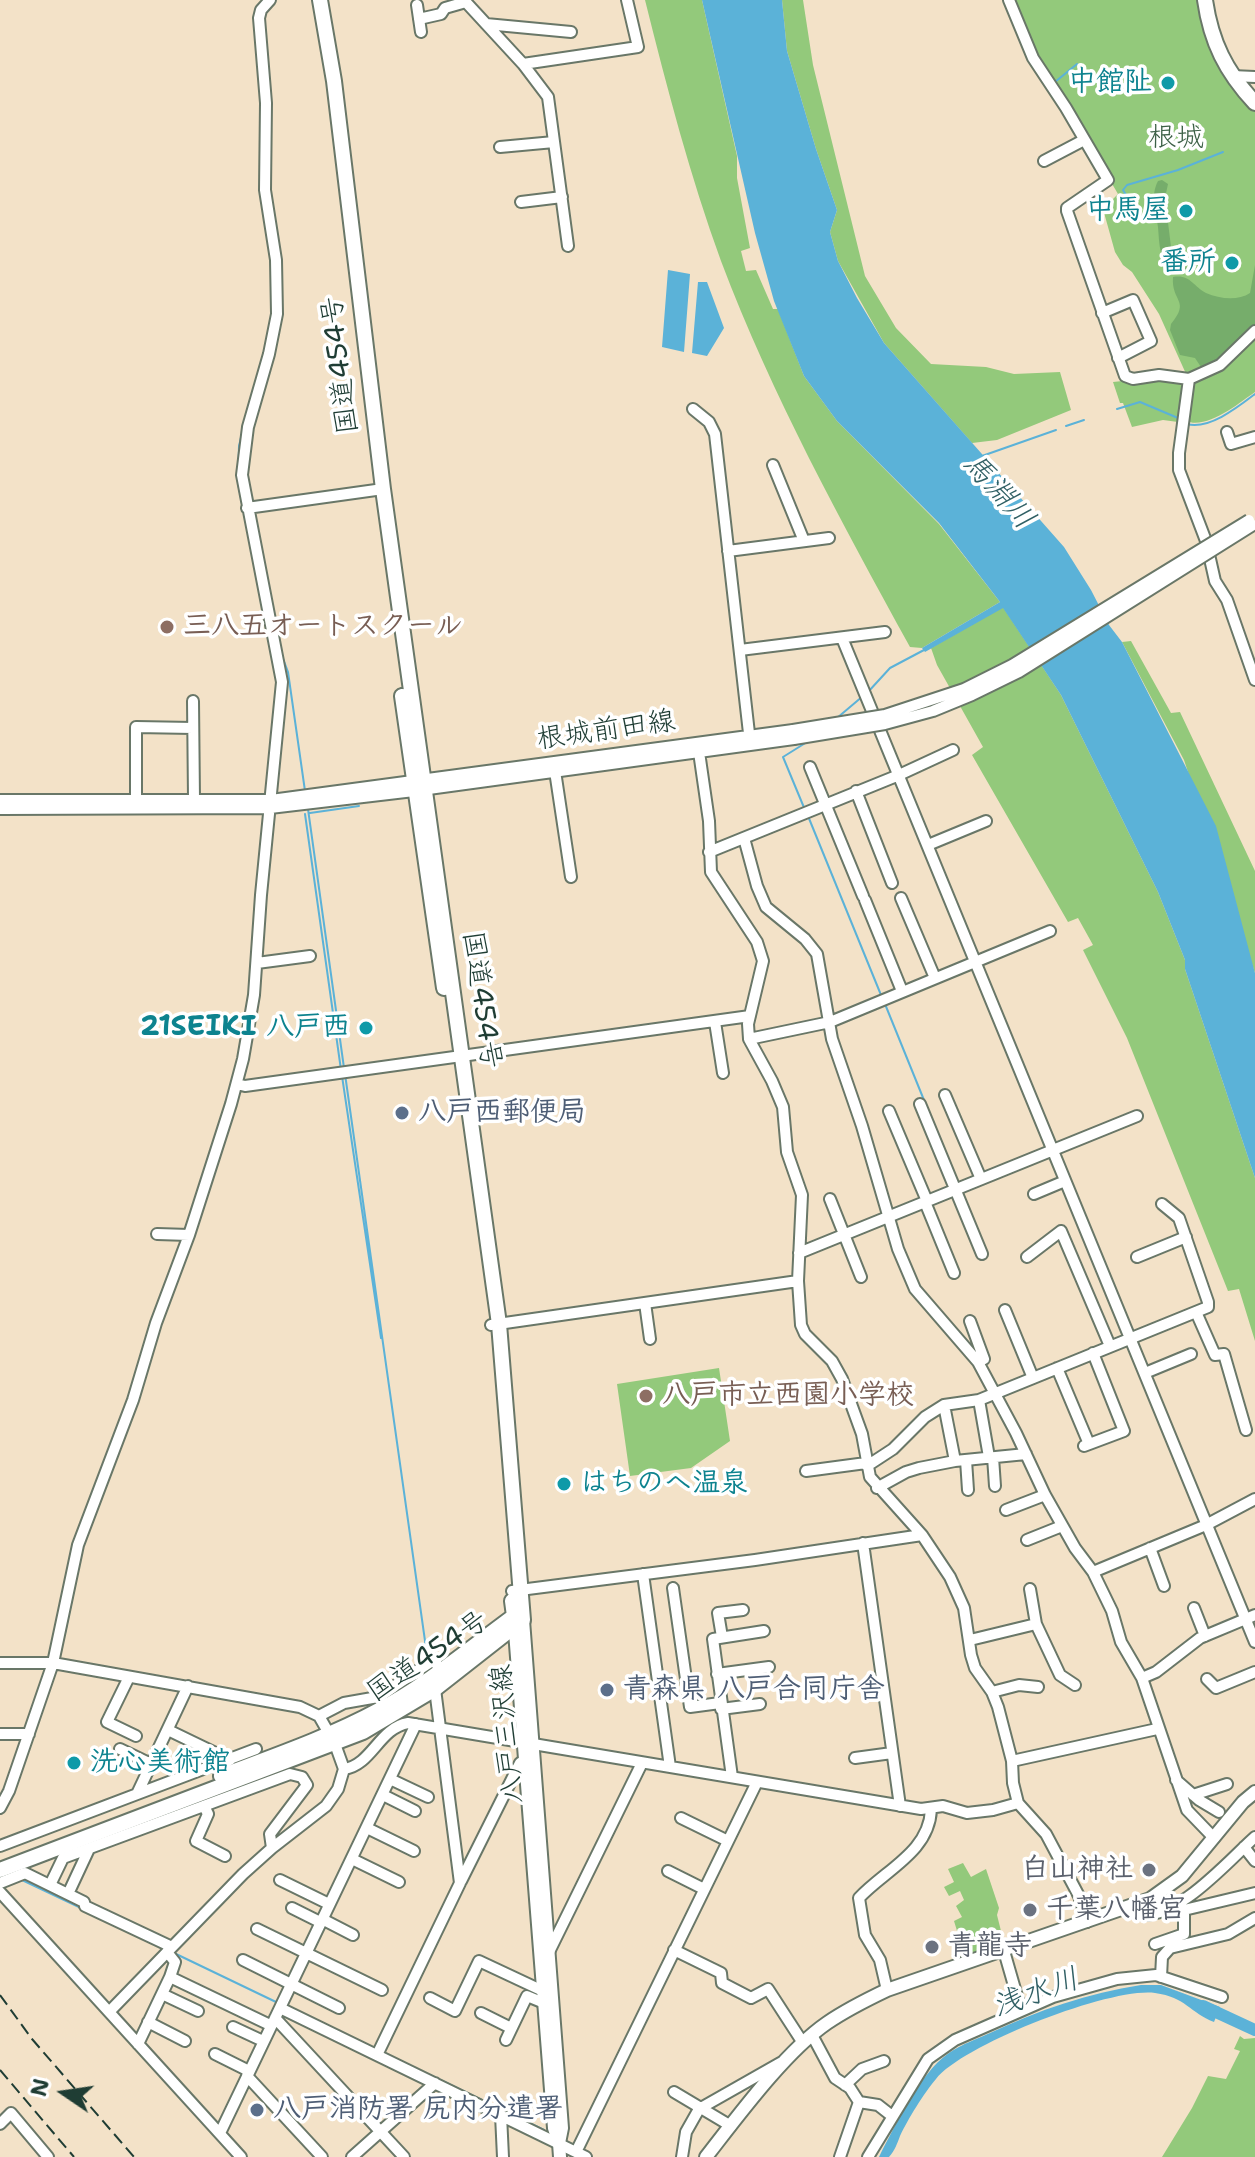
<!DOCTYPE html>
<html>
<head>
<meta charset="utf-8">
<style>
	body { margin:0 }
	#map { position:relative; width:1255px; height:2157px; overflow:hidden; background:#f3e2c8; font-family:"Shantell Sans",sans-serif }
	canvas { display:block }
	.north { position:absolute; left:24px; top:2053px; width:80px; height:80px; -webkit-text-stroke:6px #fff; paint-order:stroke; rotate:283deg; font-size:22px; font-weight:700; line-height:32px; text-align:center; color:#1f3d34 }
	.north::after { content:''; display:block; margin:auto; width:28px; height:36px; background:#1f3d34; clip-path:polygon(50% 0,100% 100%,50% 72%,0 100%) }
</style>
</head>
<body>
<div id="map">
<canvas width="1255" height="2157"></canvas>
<div class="north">N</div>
</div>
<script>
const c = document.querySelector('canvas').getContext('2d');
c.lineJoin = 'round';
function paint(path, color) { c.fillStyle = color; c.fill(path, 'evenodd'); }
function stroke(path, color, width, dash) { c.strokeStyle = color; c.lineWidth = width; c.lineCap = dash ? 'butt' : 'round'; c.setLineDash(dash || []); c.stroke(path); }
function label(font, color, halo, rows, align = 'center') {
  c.font = font + ' "Shantell Sans","Klee One",sans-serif'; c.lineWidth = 7; c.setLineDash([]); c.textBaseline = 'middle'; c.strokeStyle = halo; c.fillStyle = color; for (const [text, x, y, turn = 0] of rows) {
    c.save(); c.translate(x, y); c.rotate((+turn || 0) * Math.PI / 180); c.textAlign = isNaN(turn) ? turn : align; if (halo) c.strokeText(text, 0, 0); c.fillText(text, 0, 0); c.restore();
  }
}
paint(new Path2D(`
	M645,0H702L737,156V178L750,248L741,251L746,271L756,270L773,309H778L804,376L837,421L939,524L1000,602L922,648L910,647C841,521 772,396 721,261C690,176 667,88 645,0Z
	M782,0H803L813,65L865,276L896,328L931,364L986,367L1014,374L1060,372L1071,410L997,440L972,443L884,343L838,261L830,232L837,210L816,149L787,51Z
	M1014,0H1200L1255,107V329L1219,364L1187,376L1159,314L1132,272L1123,265L1115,252L1103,209L1118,194L1055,86L1037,61Z
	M1255,335V392C1239,403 1207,430 1186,421L1191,384Z
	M1160,377L1184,382L1178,422L1163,420L1132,427L1123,403H1120L1113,382Z
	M1003,607L1061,695L1158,892L1185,960V969L1255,1178V1341L1239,1289L1228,1291L1127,1038L1083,950L1093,945L1078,918L1068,922L972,755L983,747L937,665L931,648Z
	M1131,641L1171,713L1180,712L1255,871V973L1184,760L1122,642Z
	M719,1368L730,1441L691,1468L630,1476L617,1384Z
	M963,1863L971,1877L986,1869L999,1908L997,1915L1004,1943L965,1957L954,1921L962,1917L956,1906L964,1900L960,1891L949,1896L944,1887L954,1882L948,1869Z
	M1240,2036L1244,2039L1255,2038V2157H1162L1192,2108L1208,2076L1226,2079L1240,2051L1234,2049Z`), '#93c97b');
paint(new Path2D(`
	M1162,180L1168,184L1165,198L1172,255L1187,268L1185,272C1158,264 1160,250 1158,227C1156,211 1150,196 1158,181Z
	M1255,265V326C1240,341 1223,365 1201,367L1195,358L1180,355L1170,330L1171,324C1191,300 1171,302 1173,277C1190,274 1193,286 1206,293C1220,299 1238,301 1250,293Z`), '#76ad6b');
paint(new Path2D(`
	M702,0H782L787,51L816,149L837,210L830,232L838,261L857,298L884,343L1064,547L1091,590L1109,625L1122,642L1216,826L1255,973V1178L1185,969V960L1158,892L1061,695L1003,608L925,652L922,648L1000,602L939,523L837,421L804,376L774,301L755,233Z
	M668,270L690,274L684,352L662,347Z
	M698,282H707L724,328L707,356L692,353Z
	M1141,1985H1161L1220,2007L1214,2022C1190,2013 1186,1997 1155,1993C1111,1987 964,2044 936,2079C924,2093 908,2119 900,2136C897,2144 895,2150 889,2157H879C893,2129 916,2084 937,2063C955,2046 968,2043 990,2033C1039,2010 1088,1993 1141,1985Z`), '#5bb2d8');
stroke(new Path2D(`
	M1055,82L1077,64
	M260,162L261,121
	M1129,200L1123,190L1127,185L1178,170L1223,152
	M275,224L279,245
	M281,279L282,305
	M249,404L239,446L238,483L265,618
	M1117,409L1140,402L1178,418
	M1187,424C1209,430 1238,407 1255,394
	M1066,426L1084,420
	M982,456L1056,430
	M282,656L288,672L305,791
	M868,692L890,668L924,650
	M837,718L863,696
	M308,809L344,1068
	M805,810L783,757L807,742
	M310,813L359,806
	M305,814L341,1070
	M808,816L881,995
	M269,867L274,816
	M885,1004L928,1110
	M250,1046L257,1009
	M345,1074L427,1655
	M342,1076L381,1338
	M110,1476L120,1448
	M65,1633L76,1580
	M33,1736L52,1682
	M22,1880L81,1908
	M174,1953L276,2002
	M430,2075L544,2130`), '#5bb2d8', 2);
stroke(new Path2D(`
	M1203,2006L1255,2030`), '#5bb2d8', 12);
const minor = new Path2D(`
	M464,0L523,64L548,97L568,246
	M1009,0L1033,58L1066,108L1108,180L1067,208V211L1125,376L1133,379L1159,375L1189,379L1220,365L1255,331
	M417,5L421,32
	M419,19L441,14L445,8L466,2
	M486,24L571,32
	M523,64L638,47L627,0
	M1232,76L1255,77
	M500,147L554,142
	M1044,161L1084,140
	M521,202L562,197
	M1102,313L1133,300L1151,341L1118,358
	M1189,379L1179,453V470L1206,541L1215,581L1227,600L1255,680
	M693,409L709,422L715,434L750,742
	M1227,432L1231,444L1255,437
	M773,465L804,541
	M247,508L383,489
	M728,551L829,538
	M842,638L1255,1642
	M740,650L885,632
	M193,701L194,799
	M699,752L709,821L711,872L757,942L763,961L748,1024L749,1039L772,1081L783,1107L787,1152L802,1195L798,1281L801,1325L805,1334L832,1361L842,1379L862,1434L870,1477L922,1535L950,1577L964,1608L971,1655L975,1668L992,1692L998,1707L1012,1761L1013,1783L1018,1803L1046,1834L1079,1896L1087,1922
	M810,767L863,896
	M555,771L571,877
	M856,791L892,883
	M136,799V727L193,728
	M0,800H271L793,730
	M0,809L270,808L414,791L794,739
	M744,838L757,886L766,907L805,939L817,954L832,1039L862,1126L898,1249L915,1289L978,1362L1016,1433L1045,1495L1075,1548L1093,1572L1112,1611L1121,1642L1142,1678L1187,1810L1214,1838
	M928,845L986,821
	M709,852L899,775L953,750
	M901,898L935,978
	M865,900L902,991
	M257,963L310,956
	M715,1022L723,1073
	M749,1039L830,1022L1050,931
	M237,1084L245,1086L750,1016
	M945,1095L981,1179
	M920,1104L982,1254
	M889,1111L927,1201
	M1034,1194L1065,1181
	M830,1199L861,1277
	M925,1202L954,1273
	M157,1234L189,1235
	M799,1253L1137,1116
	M1027,1257L1061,1231L1110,1346
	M1137,1257L1186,1237
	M645,1303L650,1339
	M1005,1310L1033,1378
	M1196,1312L1215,1355L1224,1354L1246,1430
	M970,1321L984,1359L978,1362
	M491,1325L798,1281
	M1057,1368L1089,1444
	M1145,1373L1191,1354
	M979,1400L989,1457
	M944,1405L955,1461
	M1084,1446L1124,1431L1093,1353
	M993,1457L995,1486
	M966,1460L968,1490
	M867,1466L893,1449L925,1417L944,1405L979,1400L1208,1307V1302L1179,1218L1162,1204
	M806,1471L866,1463
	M877,1488L906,1472L919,1468L955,1461L1026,1454
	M1006,1510L1045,1495
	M1027,1540L1062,1526
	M863,1543L900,1806
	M1150,1548L1164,1586
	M1093,1572L1206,1525L1255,1499
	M643,1574L670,1767
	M673,1588L690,1707L720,1703
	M1030,1589L1036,1624L1060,1675L1075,1685
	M512,1591L755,1560L922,1535
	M1194,1608L1205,1636
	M722,1637L718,1613L743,1610
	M970,1640L1036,1624
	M0,1663H53L300,1707L319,1716L335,1744L344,1769L338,1789L326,1806L272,1848L243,1874L109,2012
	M717,1674L769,1667
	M129,1677L107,1722L136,1736
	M1142,1678L1156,1672L1200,1638L1255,1615
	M1207,1679L1216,1688L1255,1672
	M992,1692L1019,1685L1038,1687
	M721,1709L760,1704
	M319,1716L344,1703L378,1697L435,1659L439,1671
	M168,1730L230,1760
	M0,1734H29
	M120,1749L151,1764
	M855,1758L892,1753
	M1012,1761L1157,1729
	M344,1769C372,1765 379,1728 408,1723L921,1809L943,1806L967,1813L993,1810L1018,1803
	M732,1777L713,1639L764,1631
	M390,1779L428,1797
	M1176,1780L1199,1800L1219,1812
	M137,1794L188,1686
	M383,1795L415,1811
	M1193,1795L1227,1784
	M204,1806L208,1814L196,1841L225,1856
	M0,1808L9,1791L53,1663L78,1545L133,1400L156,1323L189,1235L231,1104L243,1059L254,995L261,895L282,682L242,475L248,427L269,354L277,314L276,260L265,190L266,103L259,18L261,10L270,0
	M681,1818L728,1841
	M367,1828L414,1851
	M0,1846L256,1749
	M1244,1847L1255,1861
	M352,1859L399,1882
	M668,1871L704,1889
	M280,1880L329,1904
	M461,1881L520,1763L525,1760
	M0,1883L25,1873L84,1902
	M50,1885L63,1858L290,1774L302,1777L307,1785L270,1834L272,1848
	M0,1892L241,2157
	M68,1894L89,1849
	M85,1906L172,1947
	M1132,1907L1137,1914C1175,1923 1229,1860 1255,1837
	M292,1908L320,1922
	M1170,1908L1184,1910L1255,1893
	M322,1919L353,1935
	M257,1929L382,1990
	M1155,1944L1184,1934V1910
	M674,1950L721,1973L722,1983L751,1998L768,1989L803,2043
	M1004,1951L1021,2010
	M167,1952L175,1962L170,1977
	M549,1952L642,1763
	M243,1960L339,2008
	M1161,1977L1162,1957L1170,1948L1228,1934L1255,1918
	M887,1990L880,1960L865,1935L859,1898C885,1870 929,1852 931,1810
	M162,1994L198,2011
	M430,1998L455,2011L479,1961L543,1991
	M280,2008L586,2157
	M481,2013L511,2028
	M275,2018L404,2157
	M148,2022L185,2041
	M233,2027L263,2041
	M812,2035L835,2078L850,2088L859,2102L878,2105L892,2116
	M506,2040L527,1996L544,2003
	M138,2044L170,1977L270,2025
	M215,2054L249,2071
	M377,2055L460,1883L435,1689
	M247,2076L322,2157
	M845,2085L862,2069L884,2061
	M674,2092L731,2126
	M501,2115L503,2157
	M0,2124L11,2113L48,2157
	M220,2133L416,1724
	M576,2152L757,1782
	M352,2157L435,2083
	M682,2157L686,2132L699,2109L780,2063
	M840,2157L859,2102
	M868,2157L928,2059L955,2040L1053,1997L1117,1979L1156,1975L1222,1997`);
const major = new Path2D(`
	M516,1617L523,1620L562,2128L559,2143
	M514,1619L554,2128L559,2143L560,2157
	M706,2157C738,2116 785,2052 827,2023C846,2010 866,2000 887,1990L1150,1899L1182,1876L1243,1802L1255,1792`);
const highway = new Path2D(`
	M1205,0C1211,42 1226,72 1255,103
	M402,696L444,988
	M221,1776C274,1756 329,1737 379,1710C427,1685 470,1648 514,1616L512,1601
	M0,1870L363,1732L435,1689L523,1620L499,1324L383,489L334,81L320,0`);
stroke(minor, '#697768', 14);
stroke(major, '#697768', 16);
stroke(highway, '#697768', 18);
stroke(minor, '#fff', 10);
stroke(major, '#fff', 12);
stroke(highway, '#fff', 14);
stroke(new Path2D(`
	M0,1995L32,2039L134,2157
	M0,2070L74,2157`), '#1f3d34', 2, [12, 6]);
const minorBridge = new Path2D(`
	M793,730L885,715L964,689L1012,665L1249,520
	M794,739L885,724L933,711L972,695L1019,672L1253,525`);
stroke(minorBridge, '#697768', 14, []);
stroke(minorBridge, '#fff', 10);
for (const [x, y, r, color] of [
	[1168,83,8,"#0f9aa8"],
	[1186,211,8,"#0f9aa8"],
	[1232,263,8,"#0f9aa8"],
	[167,627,8,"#8d6e63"],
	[366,1028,8,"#0f9aa8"],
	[402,1113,8,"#5c6f8a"],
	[646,1396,8,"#8d6e63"],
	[564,1484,8,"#0f9aa8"],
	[607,1690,8,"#5c6f8a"],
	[74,1763,8,"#0f9aa8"],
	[1149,1870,8,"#6b7280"],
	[1030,1910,8,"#6b7280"],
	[932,1947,8,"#6b7280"],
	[257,2110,8,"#5c6f8a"]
]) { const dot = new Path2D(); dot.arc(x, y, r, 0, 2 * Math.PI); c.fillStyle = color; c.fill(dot); stroke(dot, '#fff', 3); }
label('bold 28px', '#0d838f', '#fff', [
	["中館阯",1152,83],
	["中馬屋",1170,211],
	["番所",1216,263],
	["21SEIKI 八戸西",350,1028],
	["はちのへ温泉",580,1484,"left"],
	["洗心美術館",90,1763,"left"]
], 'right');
label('28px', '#3c6046', '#fff', [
	["根城",1176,139]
]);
label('28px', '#1f3d34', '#fff', [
	["国道454号",341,365,-97],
	["根城前田線",606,731,-8],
	["国道454号",481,1000,82],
	["国道454号",428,1657,-34],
	["八戸三沢線",508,1734,-95]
]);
label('bold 28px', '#785e54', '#fff', [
	["三八五オートスクール",183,627],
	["八戸市立西園小学校",662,1396]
], 'left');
label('bold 28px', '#4e5e75', '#fff', [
	["八戸西郵便局",418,1113],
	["青森県 八戸合同庁舎",623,1690],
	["八戸消防署 尻内分遣署",273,2110]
], 'left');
label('bold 28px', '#5b616d', '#fff', [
	["白山神社",1133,1870,"right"],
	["千葉八幡宮",1046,1910],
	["青龍寺",948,1947]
], 'left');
label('italic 30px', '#316065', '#fff', [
	["馬淵川",998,492,48],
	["浅水川",1036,1994,-20]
]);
</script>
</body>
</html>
